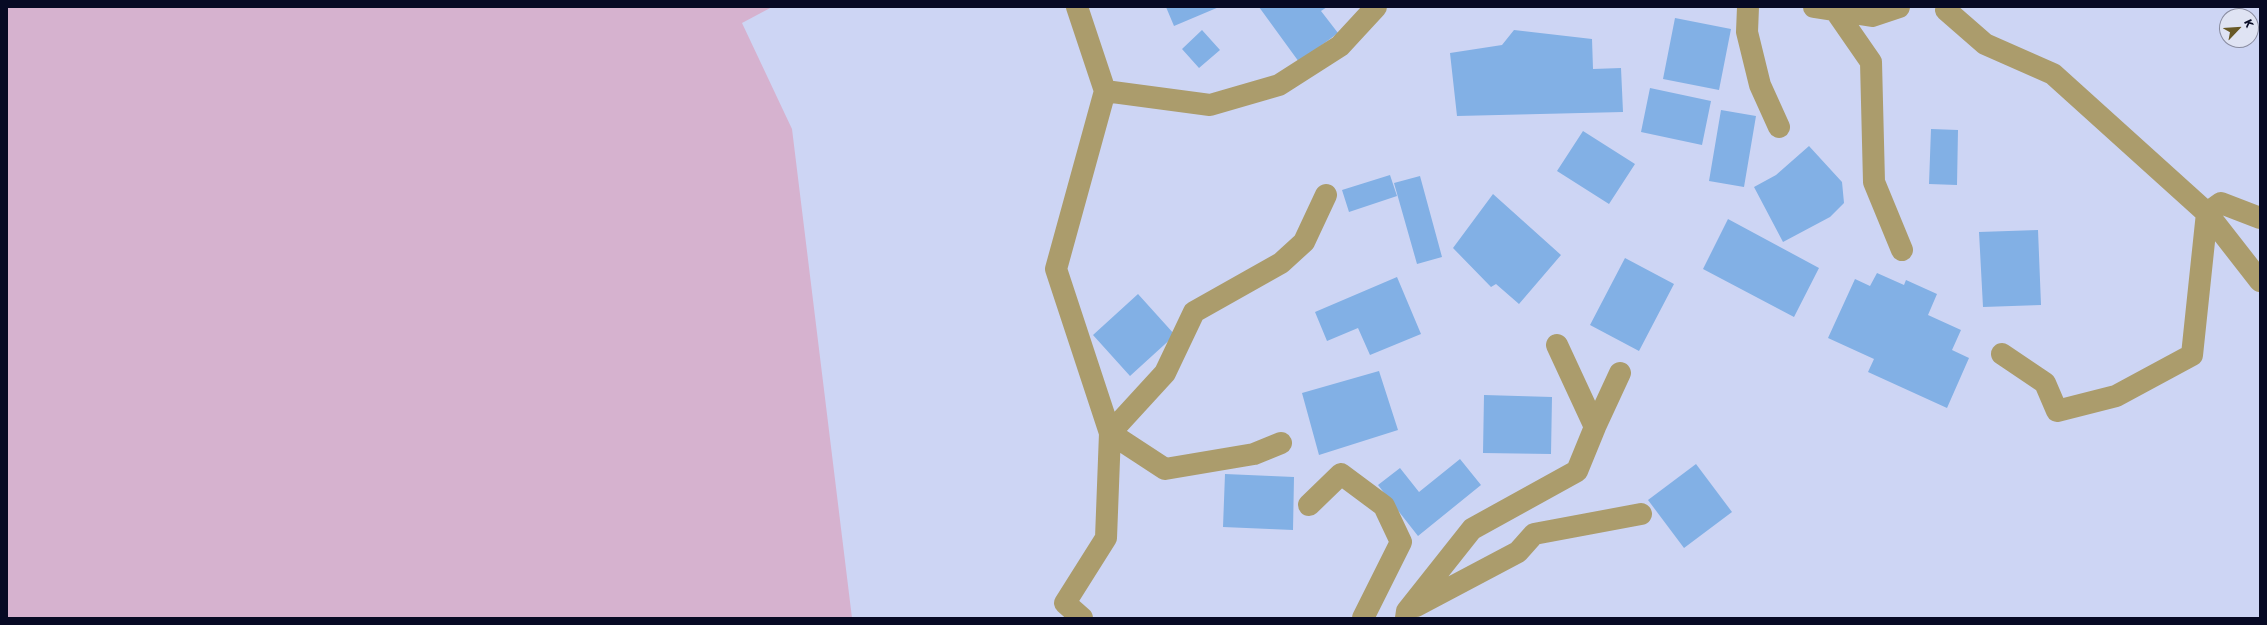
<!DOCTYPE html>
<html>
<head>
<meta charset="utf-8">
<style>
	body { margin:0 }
	#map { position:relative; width:2267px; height:625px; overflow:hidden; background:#cdd5f4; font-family:Jost,sans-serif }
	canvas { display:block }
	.frame { position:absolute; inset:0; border:8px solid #070a24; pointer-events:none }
	.north { position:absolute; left:2219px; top:8px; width:40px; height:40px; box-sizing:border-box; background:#dfe3f3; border:1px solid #898ca0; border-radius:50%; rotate:65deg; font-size:11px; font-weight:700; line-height:16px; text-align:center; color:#070a24 }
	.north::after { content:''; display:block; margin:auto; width:14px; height:18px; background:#685926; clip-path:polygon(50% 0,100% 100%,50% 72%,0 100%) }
</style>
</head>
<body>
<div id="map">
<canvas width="2267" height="625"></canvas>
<div class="frame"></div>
<div class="north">K</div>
</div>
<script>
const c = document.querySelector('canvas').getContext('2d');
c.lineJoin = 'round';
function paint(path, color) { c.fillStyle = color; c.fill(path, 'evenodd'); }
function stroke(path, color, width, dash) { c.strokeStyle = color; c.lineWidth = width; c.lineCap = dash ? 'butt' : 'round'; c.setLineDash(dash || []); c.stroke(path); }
paint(new Path2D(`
	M7,7H772L742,23L792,129L852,618H7Z`), '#d6b2cf');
paint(new Path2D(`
	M1166,7H1219L1174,26Z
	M1259,7H1327L1321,11L1338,33L1299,62Z
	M1675,18L1731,29L1719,90L1663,79Z
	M1202,30L1220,50L1199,68L1182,49Z
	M1514,30L1592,39L1593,69L1621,68L1623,112L1457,116L1450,53L1502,45Z
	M1650,88L1711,101L1702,145L1641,132Z
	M1721,110L1756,116L1744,187L1709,181Z
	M1931,129L1958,130L1957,185L1929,184Z
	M1583,131L1635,164L1609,204L1557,171Z
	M1809,146L1842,182L1844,203L1830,217L1783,242L1754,187L1776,175Z
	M1390,175L1397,196L1349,212L1342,190Z
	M1420,176L1442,257L1417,264L1394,183Z
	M1493,194L1561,255L1519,304L1496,284L1491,287L1453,248Z
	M1728,219L1819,268L1794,317L1703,269Z
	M2038,230L2041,305L1983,307L1979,232Z
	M1625,258L1674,284L1639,351L1590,325Z
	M1877,273L1904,285L1906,280L1937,294L1928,315L1961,330L1952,350L1969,358L1947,408L1868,372L1874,359L1828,338L1855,279L1870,286Z
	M1397,277L1421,334L1370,355L1358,328L1327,341L1315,312Z
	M1138,294L1175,335L1130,376L1093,335Z
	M1379,371L1398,430L1319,455L1302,393Z
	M1484,395L1552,397L1551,454L1483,453Z
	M1460,459L1481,485L1418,536L1378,485L1400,468L1419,492Z
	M1696,464L1732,512L1684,548L1648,500Z
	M1225,474L1294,477L1293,530L1223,527Z`), '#82b0e5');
stroke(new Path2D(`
	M1077,7L1105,91L1056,269L1110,433L1106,538L1065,603L1082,618
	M1748,7L1747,32L1760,85L1779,127
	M1814,7L1872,16L1899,7
	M1948,7L1946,10L1985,44L2053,74L2207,213L2260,281
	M1835,10L1871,62L1874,182L1902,250
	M1105,91L1210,105L1279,85L1340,46L1376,7
	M2002,354L2045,383L2057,411L2116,396L2192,355L2207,213L2221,203L2260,218
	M1595,427L1620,373
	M1281,443L1254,454L1165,469L1110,433L1165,373L1194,312L1281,263L1304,242L1326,195
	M1309,505L1341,474L1384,506L1401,542L1363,618
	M1416,606L1518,552L1534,534L1641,514
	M1406,618L1407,611L1472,529L1577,471L1595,427L1557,345`), '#ab9c6c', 22);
</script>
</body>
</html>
